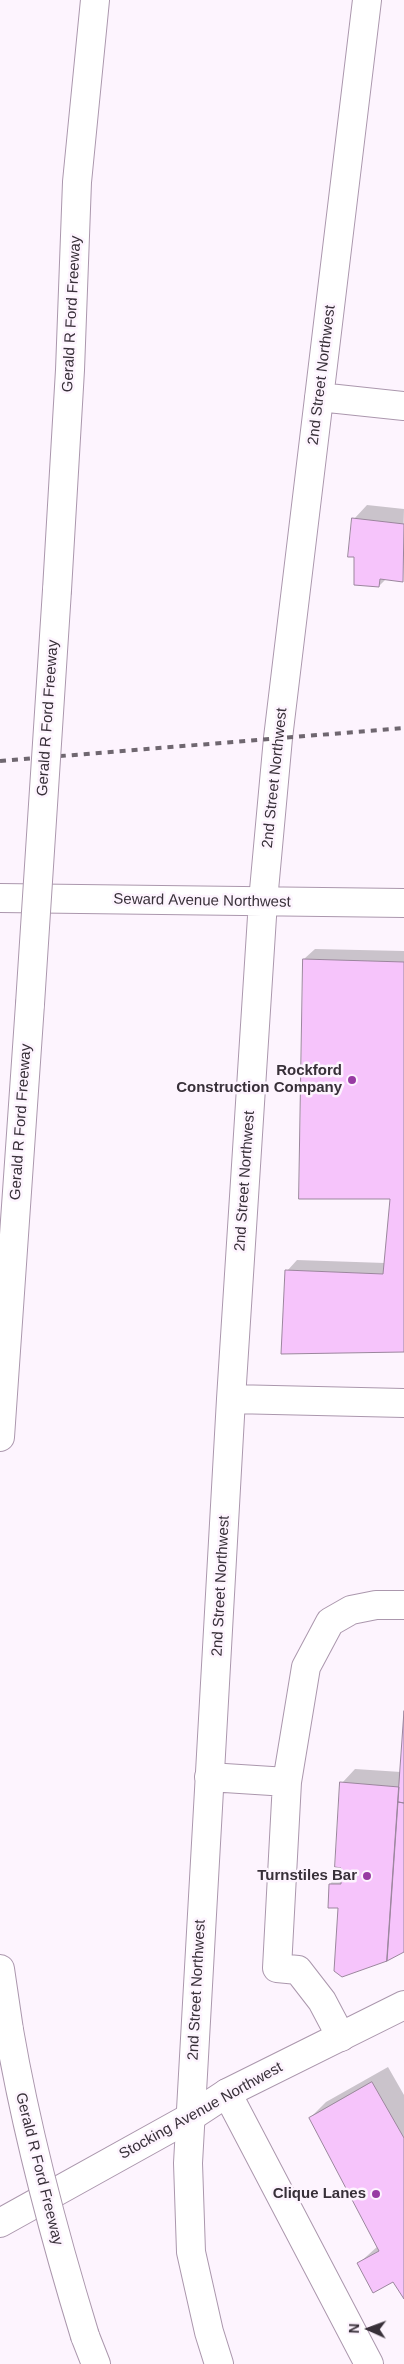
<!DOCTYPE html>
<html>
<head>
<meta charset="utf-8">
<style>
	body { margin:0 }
	#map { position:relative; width:404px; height:2364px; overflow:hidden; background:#fdf4fe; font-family:Helvetica,sans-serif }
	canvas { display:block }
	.north { position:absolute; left:344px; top:2304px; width:50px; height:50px; -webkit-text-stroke:4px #fdf4fe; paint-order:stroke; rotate:272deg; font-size:14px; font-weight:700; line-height:20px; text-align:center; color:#383039 }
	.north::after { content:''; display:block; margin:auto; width:18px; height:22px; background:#383039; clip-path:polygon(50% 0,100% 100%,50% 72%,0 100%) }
</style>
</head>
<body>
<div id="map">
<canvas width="404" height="2364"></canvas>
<div class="north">N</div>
</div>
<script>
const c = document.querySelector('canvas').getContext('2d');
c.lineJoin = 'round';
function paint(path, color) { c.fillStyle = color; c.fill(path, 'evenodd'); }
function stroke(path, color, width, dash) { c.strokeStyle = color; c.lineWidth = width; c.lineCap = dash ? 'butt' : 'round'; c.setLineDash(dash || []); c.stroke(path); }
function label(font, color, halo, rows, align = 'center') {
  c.font = font + ' Helvetica,sans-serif'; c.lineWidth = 5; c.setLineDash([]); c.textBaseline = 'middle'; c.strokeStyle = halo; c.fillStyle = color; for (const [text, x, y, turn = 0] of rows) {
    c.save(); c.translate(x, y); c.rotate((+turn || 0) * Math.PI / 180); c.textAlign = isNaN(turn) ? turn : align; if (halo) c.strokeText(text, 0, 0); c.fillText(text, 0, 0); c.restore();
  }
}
paint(new Path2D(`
	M367,505L404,509L402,581L386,579L379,586L354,519Z
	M315,949L404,951V1351L287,1271L297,1260L385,1263L391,1198L304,959Z
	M404,1729V1951L386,1960L339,1907L330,1884L342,1872V1783L355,1769L401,1772Z
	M388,2067L404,2095V2297L393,2280L358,2264L378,2246L310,2118L326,2102Z`), '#0003');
const building = new Path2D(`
	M352,518L404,524L403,582L380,579L379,587L354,585V557H348Z
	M303,959L404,962V1352L281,1354L285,1270L383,1274L390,1199H299Z
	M404,1711V1803L398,1802Z
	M340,1782L399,1787L387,1961L342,1977L334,1971L338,1908H328L329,1884H341V1868L335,1867Z
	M398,1802L404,1803V1952L387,1961Z
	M372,2082L404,2138V2299L393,2282L373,2293L357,2263L379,2251L309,2118Z`);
paint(building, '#f6c4fb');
stroke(building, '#9b869d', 1);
const minor = new Path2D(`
	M319,397L404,406
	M0,898L404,903
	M231,1399L404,1403
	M209,1777L287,1782L277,1968L298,1970L322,2001L341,2037
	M287,1782L306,1667L330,1622L351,1610L376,1605H404
	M227,2093L369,2364
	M219,2364L209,2332L191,2252L188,2163L231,1399L263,901L278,738L367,0`);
const major = new Path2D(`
	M0,2223L189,2118L227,2093L404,2005`);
const highway = new Path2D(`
	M57,590L70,370L77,182L95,0
	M0,1437L30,1004
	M0,1969L9,2030
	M85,2336L96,2364`);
stroke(minor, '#ab97ad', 30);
stroke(major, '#ab97ad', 30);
stroke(highway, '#ab97ad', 30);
stroke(minor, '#fff', 28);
stroke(major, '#fff', 28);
stroke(highway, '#fff', 28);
stroke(new Path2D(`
	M0,761L404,728`), '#6f6770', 4, [6, 6]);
const highwayBridge = new Path2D(`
	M30,1004L57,590
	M9,2030C27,2134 54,2235 85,2336`);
stroke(highwayBridge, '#ab97ad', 30, []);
stroke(highwayBridge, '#fff', 28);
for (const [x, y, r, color] of [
	[352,1080,5,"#983aa3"],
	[367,1876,5,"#983aa3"],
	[376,2194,5,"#983aa3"]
]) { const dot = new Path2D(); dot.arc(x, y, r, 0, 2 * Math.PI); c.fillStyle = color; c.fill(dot); stroke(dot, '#fdf4fe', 2); }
label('15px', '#383039', '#fdf4fe', [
	["Gerald R Ford Freeway",72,314,-87],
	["2nd Street Northwest",322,375,-83],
	["Gerald R Ford Freeway",48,718,-86],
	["2nd Street Northwest",275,778,-84],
	["Seward Avenue Northwest",202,901,1],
	["Gerald R Ford Freeway",21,1122,-86],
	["2nd Street Northwest",245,1181,-86],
	["2nd Street Northwest",221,1586,-87],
	["2nd Street Northwest",197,1990,-87],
	["Stocking Avenue Northwest",201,2111,-29],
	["Gerald R Ford Freeway",39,2169,76]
]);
label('bold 15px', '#383039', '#fdf4fe', [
	["Rockford",342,1071],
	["Construction Company",342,1088],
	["Turnstiles Bar",357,1876],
	["Clique Lanes",366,2194]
], 'right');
</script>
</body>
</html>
